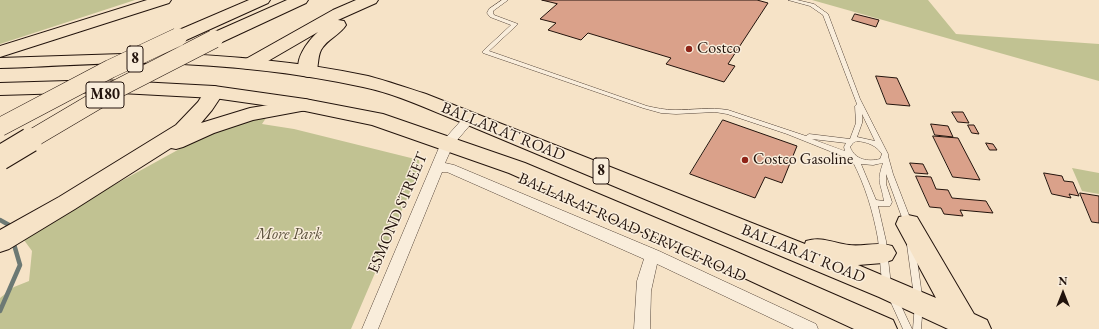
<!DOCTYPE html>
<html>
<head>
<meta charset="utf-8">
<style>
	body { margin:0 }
	#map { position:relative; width:1099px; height:329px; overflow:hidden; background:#f6e3c7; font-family:"EB Garamond",serif }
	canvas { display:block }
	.north { position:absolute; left:1043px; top:273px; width:40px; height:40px; -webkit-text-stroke:3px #f9eddb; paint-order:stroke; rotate:0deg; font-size:11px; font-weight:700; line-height:16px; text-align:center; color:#22130c }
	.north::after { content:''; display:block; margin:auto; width:14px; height:18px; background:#22130c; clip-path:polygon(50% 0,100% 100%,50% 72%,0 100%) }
</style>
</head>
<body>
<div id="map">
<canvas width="1099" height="329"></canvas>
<div class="north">N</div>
</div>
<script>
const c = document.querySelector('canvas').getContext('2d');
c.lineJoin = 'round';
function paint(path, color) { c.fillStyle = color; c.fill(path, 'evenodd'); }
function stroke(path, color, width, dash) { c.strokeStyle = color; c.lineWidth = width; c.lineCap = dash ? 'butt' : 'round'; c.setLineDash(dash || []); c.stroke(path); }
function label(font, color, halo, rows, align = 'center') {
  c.font = font + ' "EB Garamond",serif'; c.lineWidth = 3; c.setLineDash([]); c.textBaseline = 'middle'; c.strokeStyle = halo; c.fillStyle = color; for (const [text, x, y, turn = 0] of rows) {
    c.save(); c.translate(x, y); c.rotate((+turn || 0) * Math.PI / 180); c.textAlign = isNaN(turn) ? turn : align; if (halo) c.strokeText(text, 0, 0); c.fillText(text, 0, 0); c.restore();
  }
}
paint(new Path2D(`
	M0,0H135L0,44Z
	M812,0H928L956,34L1099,44V81Z
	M266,118L262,124L294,129L419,160L420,168L351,329H0V298L14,287L29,281L32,251L21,236L185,146L238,122Z
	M1072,168L1099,173V194L1082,191Z`), '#c1c292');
stroke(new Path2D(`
	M0,220L9,225L10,230
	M0,311L20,265L13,241`), '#6c7974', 4.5);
const building = new Path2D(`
	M542,0H757L768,3L728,64L735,66L724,82L666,64L671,58L588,33L581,40L548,30L556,23L540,19L557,4Z
	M855,14L879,20L876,27L852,20Z
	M876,76L897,78L910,106L887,104Z
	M952,112H963L969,123L958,122Z
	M723,120L797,146L782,183L765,177L755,198L690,174Z
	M931,124L948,126L953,137L935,135Z
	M968,125H974L979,134L972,133Z
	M933,136L958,138L980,180L953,177Z
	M986,143L993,144L997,150H990Z
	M910,163L923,164L928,174L915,173Z
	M1044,173L1062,176L1064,181L1073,182L1079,196L1069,194L1071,198L1052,194Z
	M916,176L931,177L936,189L948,190L952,198L986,201L993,213L960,210L963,216L944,214L941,208L930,207Z
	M1080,193L1099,196V223L1092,222Z`);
paint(building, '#daa18a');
stroke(building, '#22130c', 1);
const service = new Path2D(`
	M502,0H508L493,11V13L494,15L518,24L489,51L647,106C656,108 665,110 675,110C693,110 710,107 728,110L806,136L809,134L850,139L856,123L855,106L857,104L823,15L810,6L788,0H797L814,4L828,14L860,99L888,154V156L893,174L912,223L911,225H905L904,223L886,174V184L892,202L890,206H878L886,241L891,285L890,288L887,289L884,288L883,285C880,270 880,254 878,239C873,211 865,185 852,160L787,134L727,114L715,112L676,114L661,113L643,108L483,53V51L511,25L490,17L487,13L489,9ZM862,114L875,141L857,137L862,123ZM812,139L846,143L844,147L845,151ZM857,141C867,142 876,145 882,154L880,159C868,162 855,160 850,147L853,143ZM883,163C876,183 881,182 884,201L876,200L861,164L873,165Z
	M911,242L914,243L915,245L923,303L921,329H913L915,303L907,245L908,243Z
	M892,292L895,293L912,329H903L888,296L889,293Z`);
const minor = new Path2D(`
	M470,114L474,115L476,118L453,145L445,163L454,165L659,251L816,324L818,329H794L657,264L651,291L650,329H634L637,281L644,259L447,172H442L378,329H362L441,143L466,115Z`);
const trunk = new Path2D(`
	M153,53C225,55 297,61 368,76C387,81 407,88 426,94L805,244L806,241C822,236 833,243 849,245C864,247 876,241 892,246L896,253L892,260L883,263L858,265L936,298L896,224L899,217L908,215L917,217L974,314L987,320L991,329H948L879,297L463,123C430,110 397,94 363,87C294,72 225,65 155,63C103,62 51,67 0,68V58Z
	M102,80L214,86L305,99L383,114L525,163L732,250L893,320L897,329H854L714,264L509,173L372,125L305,111L214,98L102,92L0,95V83Z`);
const motorway = new Path2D(`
	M147,0H171L169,3L0,57V46Z
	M249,0H270L268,3L184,41L178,42L172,41L169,37L172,33Z
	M287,0H308L306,3L220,43L214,44L208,43L205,39L208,35Z
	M356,0H378L376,3L338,20L344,21L346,25C340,35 327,39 321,50C317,58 319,68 315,75L308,77L301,75C292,61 308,41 318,32L256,68L250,69L244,68L241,64L244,60L333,10Z
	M214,86L221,88L224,92L212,110L201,123L250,108L305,99L312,101L315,105L312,109L253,120L214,133L183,147L176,149L171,148L75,209L9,249L0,252V230L59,197L176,125L198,102L207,88Z`);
stroke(service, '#57473b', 1);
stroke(minor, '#57473b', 1);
stroke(trunk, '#22130c', 2);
stroke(motorway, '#22130c', 2);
paint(service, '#f9eddb');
paint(minor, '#f9eddb');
paint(trunk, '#f6e3c7');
paint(motorway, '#f6e3c7');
const motorwayBridgeFar1 = new Path2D(`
	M0,127L110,69L178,37
	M28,141L111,92L214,39`);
const motorwayBridge = new Path2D(`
	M0,158L30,140`);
stroke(motorwayBridgeFar1, '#22130c', 19, []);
stroke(motorwayBridge, '#22130c', 26, []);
stroke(motorwayBridgeFar1, '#f6e3c7', 18);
stroke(motorwayBridge, '#f6e3c7', 24);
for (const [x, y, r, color] of [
	[689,49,4,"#8f2418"],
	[745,160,4,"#8f2418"]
]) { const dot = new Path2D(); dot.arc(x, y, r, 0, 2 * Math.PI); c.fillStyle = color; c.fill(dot); stroke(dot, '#f9eddb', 1.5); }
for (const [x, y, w] of [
	[135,59,16],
	[105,95,38],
	[601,171,16]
]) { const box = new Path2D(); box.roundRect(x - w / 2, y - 13, w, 26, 3); c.fillStyle = '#f9eddb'; c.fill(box); stroke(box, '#22130c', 1); }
label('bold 15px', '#22130c', null, [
	["8",135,59],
	["M80",105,95],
	["8",601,171]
]);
label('16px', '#22130c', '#f9eddb', [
	["Costco",697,49],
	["Costco Gasoline",753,160]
], 'left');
label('16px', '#22130c', '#f9eddb', [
	["BALLARAT ROAD",503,132,22],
	["ESMOND STREET",398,213,-67],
	["BALLARAT ROAD SERVICE ROAD",632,228,24],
	["BALLARAT ROAD",803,254,22]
]);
label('italic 16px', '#5a503b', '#f9eddb', [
	["More Park",289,235]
]);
</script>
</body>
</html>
